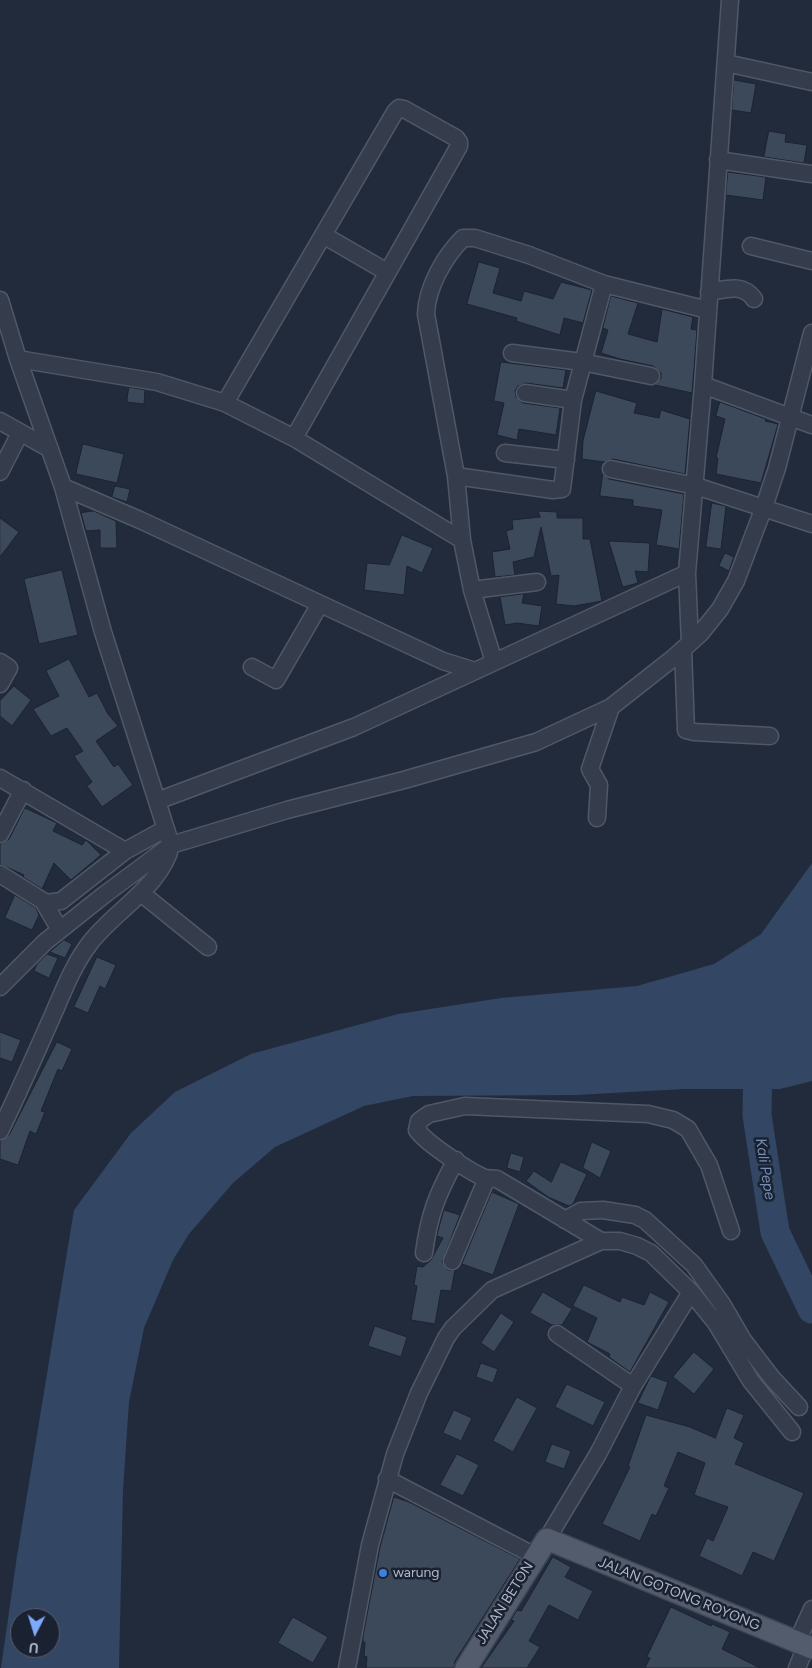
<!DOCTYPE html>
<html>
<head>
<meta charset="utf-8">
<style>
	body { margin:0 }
	#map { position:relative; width:812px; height:1668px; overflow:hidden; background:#212b3c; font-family:Figtree,sans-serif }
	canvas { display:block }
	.north { position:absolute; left:10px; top:1608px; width:50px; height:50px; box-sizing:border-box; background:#1a2231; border:1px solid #565e6d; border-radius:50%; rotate:185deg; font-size:14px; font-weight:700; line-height:20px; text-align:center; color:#b0b8c8 }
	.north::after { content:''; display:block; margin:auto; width:18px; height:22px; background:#7eaafe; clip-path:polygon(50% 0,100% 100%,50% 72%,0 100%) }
</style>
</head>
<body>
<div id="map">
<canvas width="812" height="1668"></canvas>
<div class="north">U</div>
</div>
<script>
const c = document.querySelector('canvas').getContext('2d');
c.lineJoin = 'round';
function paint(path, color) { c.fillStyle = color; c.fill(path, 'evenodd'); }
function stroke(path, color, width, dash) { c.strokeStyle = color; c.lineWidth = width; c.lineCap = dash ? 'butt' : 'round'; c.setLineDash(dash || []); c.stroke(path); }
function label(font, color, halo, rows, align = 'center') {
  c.font = font + ' Figtree,sans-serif'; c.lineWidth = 5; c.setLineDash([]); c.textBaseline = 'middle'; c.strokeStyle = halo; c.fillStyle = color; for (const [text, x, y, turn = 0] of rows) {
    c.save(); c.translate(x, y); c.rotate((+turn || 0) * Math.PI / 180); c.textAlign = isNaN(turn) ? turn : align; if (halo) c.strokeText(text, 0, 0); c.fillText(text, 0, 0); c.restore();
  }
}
paint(new Path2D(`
	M812,863V1081L780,1089H684L576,1095L413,1096L364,1106L275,1147L233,1183L189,1234L173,1260L144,1328L129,1402L123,1490L119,1668H1L17,1556L74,1210L131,1133L175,1092L251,1054L398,1014L501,998L637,986L714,964L761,934ZM20,1618H50V1648H20Z`), '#334664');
stroke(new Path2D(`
	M758,1051L757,1115L775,1232L812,1309`), '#334664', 29);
const building = new Path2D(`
	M734,80L756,84L751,113L732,110Z
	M769,131L786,134L785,142L807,145L804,163L764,157Z
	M728,172L766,177L763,200L726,195Z
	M479,262L500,268L493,293L521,301L524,291L553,299L561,282L592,290L583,323L564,318L560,335L516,321L517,318L467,304Z
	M611,296L638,303L628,334L657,342L662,309L693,317L691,329L697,330L692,393L655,385L661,378V373L653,366L620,359L601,353L608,330L603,328Z
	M501,362L566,370L563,388L526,383L518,386L515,391L516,397L523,403L560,408L556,435L519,429L517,440L497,435L504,403L494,401Z
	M129,387L145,390L144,404L127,402Z
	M596,391L637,403L634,413L659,418L661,410L690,419L685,474L613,459L604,462L582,459L583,441Z
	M720,402L766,419L765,421L778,424L761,483L716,474L718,458H716L725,419L716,416Z
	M83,444L124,454L117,483L76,474Z
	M603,474L609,479L684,494L679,549L656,545L662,510L633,506V500L600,496Z
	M115,486L130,489L127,502L112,497Z
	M712,503L726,506L721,549L706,547Z
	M94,511L116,521L117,548H100V530L86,531L81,513Z
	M538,511L557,512V518H583V539H590L602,601L574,606L556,604L559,575L551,576L541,527L534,557L513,562L515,575L495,577L492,552L510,549L506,531L513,529L512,520L540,517Z
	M0,518L19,532L0,557Z
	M402,535L433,548L422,573L407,566L404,595L364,590L367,563L389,565Z
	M609,541L650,543L648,572L635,571L638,583L623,587Z
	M725,553L734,557L729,571L719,566Z
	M62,570L78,635L39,644L24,579Z
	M524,594L522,603L542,606L539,626L517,623L505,625L500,597Z
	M69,659L89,697L97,693L108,714L118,726L96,741L114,767L118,764L133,785L102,807L87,786L92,782L74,756L83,751L67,728L51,736L33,709L59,696L46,671Z
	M14,686L31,700L12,726L0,716V701Z
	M25,808L57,823L53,831L82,845L86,840L101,855L71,880L54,863L42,889L23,877L24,875L0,864V844L9,839Z
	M15,895L36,908L39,915L32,930L5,918Z
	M64,940L72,944L65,958L50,952Z
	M47,954L58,958L49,978L34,971L37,964Z
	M97,957L116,965L105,989L100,986L88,1013L74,1007Z
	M0,1032L21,1040L12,1062L0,1058Z
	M57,1042L72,1049L62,1071L58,1069L41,1111L45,1112L36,1134L30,1131L18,1165L0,1159V1141L9,1135Z
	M592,1142L611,1151L600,1178L583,1168Z
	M511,1153L524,1157L520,1172L507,1168Z
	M561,1162L587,1174L573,1204L569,1206L548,1197L526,1181L534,1171L551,1182Z
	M492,1192L519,1204L493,1275L462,1264Z
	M444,1210L460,1215L442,1262L448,1270H455L451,1291L441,1290L435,1324L411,1320L417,1286L414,1285L417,1266L423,1267L431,1260L443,1238L437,1236Z
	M584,1285L620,1302L622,1297L644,1305L650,1292L669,1302L630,1372L609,1357L610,1354L587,1342L597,1318L573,1306Z
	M543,1292L572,1309L562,1325H552L530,1313Z
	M501,1313L514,1322L494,1352L481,1343Z
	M375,1326L407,1337L401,1357L368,1346Z
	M694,1352L714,1369L694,1394L673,1377Z
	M481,1363L498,1369L493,1383L476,1377Z
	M651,1376L668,1382L658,1410L638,1403Z
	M567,1384L605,1402L593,1426L555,1407Z
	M517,1397L537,1408L513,1452L493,1441Z
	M727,1408L744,1415L734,1438L744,1443L735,1464L804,1493L774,1561L753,1552L742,1576L699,1556L707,1538L713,1541L728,1507L694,1495L705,1463L678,1452L664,1486L669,1488L656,1516L652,1514L640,1541L602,1524L630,1467L628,1466L646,1415L690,1427L715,1438Z
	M454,1410L472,1418L461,1441L443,1433Z
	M552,1444L571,1451L564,1469L545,1462Z
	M457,1454L479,1465L463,1496L440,1485Z
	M394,1497L409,1502L520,1559L455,1661L454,1668H366L367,1657L364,1656L365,1642H363V1636L380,1547Z
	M553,1557L571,1567L565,1577L593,1591L578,1620L549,1605L529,1641L540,1647L527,1668H481L514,1621L511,1620L517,1610L521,1611Z
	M671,1607L711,1626L712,1624L730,1632L722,1649L760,1668H645L650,1658L647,1657Z
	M293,1617L328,1637L313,1663L278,1643Z`);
paint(building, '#3c495b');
stroke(building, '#1c2433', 1);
const minor = new Path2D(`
	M726,63L812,82
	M718,160L812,174
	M323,235L387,272
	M751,246L812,261
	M709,292C727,289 743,283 754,299
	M0,300L18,359L63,487L103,632L171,845C163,885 113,912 90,943C73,965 63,992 52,1017C35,1055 18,1094 0,1131
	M512,353L582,362L651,376
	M18,359L157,382L225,403L294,438L462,540
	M703,385L812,425
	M525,393L573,400
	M225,403L395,112L399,108L404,109L456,138L459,142V146L294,438
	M0,421L50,449
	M505,453L566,460
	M611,469L696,486L812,524
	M0,472L20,433
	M456,476L553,490L562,489L573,400L604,284
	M63,487L140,520L443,661L475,671
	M687,573L690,643
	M472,590L537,582
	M683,649L686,730L694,732L770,736
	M0,662L9,668L0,684
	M494,662L472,590L462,540L456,476L426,314C427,287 444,257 463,238H475L529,255L604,284L708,310
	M252,667L276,680L320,604
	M0,778L125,851
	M157,801L354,727L687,573L703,385L730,0
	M597,818L599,785L590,769L611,707
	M0,834L23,790
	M0,874L43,901L60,930
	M141,893L208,947
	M46,903L61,901L125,851L165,829
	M0,987L45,942L104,895L171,845L287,810L404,780L536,742L611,707L672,659L700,634L720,609L736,581L764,507L777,468L812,333
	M565,1220L581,1211L603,1210L635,1215L645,1220L694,1265L722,1304L743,1340L772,1378L799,1407
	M601,1241L497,1179C493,1178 489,1179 485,1178C470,1172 426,1143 417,1130L419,1121L429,1114L465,1106L648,1114L673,1120L688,1129L709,1165L731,1231
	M424,1253C429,1215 437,1194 456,1160
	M452,1261L487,1178
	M557,1334L633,1386
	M387,1479L535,1556
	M547,1539L598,1454L633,1386L691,1292
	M797,1642L812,1609
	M347,1668L370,1545L395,1454L419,1393L446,1338L453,1328L492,1290L601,1241H620L637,1246L651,1253L691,1292L716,1323L751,1381L792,1432
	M797,1668L806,1646`);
const major = new Path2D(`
	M466,1668L547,1539L812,1648`);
stroke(minor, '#505867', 19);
stroke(major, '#3e4655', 24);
stroke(minor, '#353d4c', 16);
stroke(major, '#525c6c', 21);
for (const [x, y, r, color] of [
	[383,1573,5,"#3f7fe0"]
]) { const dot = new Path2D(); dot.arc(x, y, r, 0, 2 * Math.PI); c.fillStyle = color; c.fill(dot); stroke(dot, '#1a2231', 2); }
label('14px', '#b0b8c8', '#1a2231', [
	["warung",393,1573]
], 'left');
label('14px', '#b0b8c8', '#1a2231', [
	["JALAN GOTONG ROYONG",679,1594,22],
	["JALAN BETON",505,1603,-58]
]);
label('italic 15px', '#758db2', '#1a2231', [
	["Kali Pepe",765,1169,81]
]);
</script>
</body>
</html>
